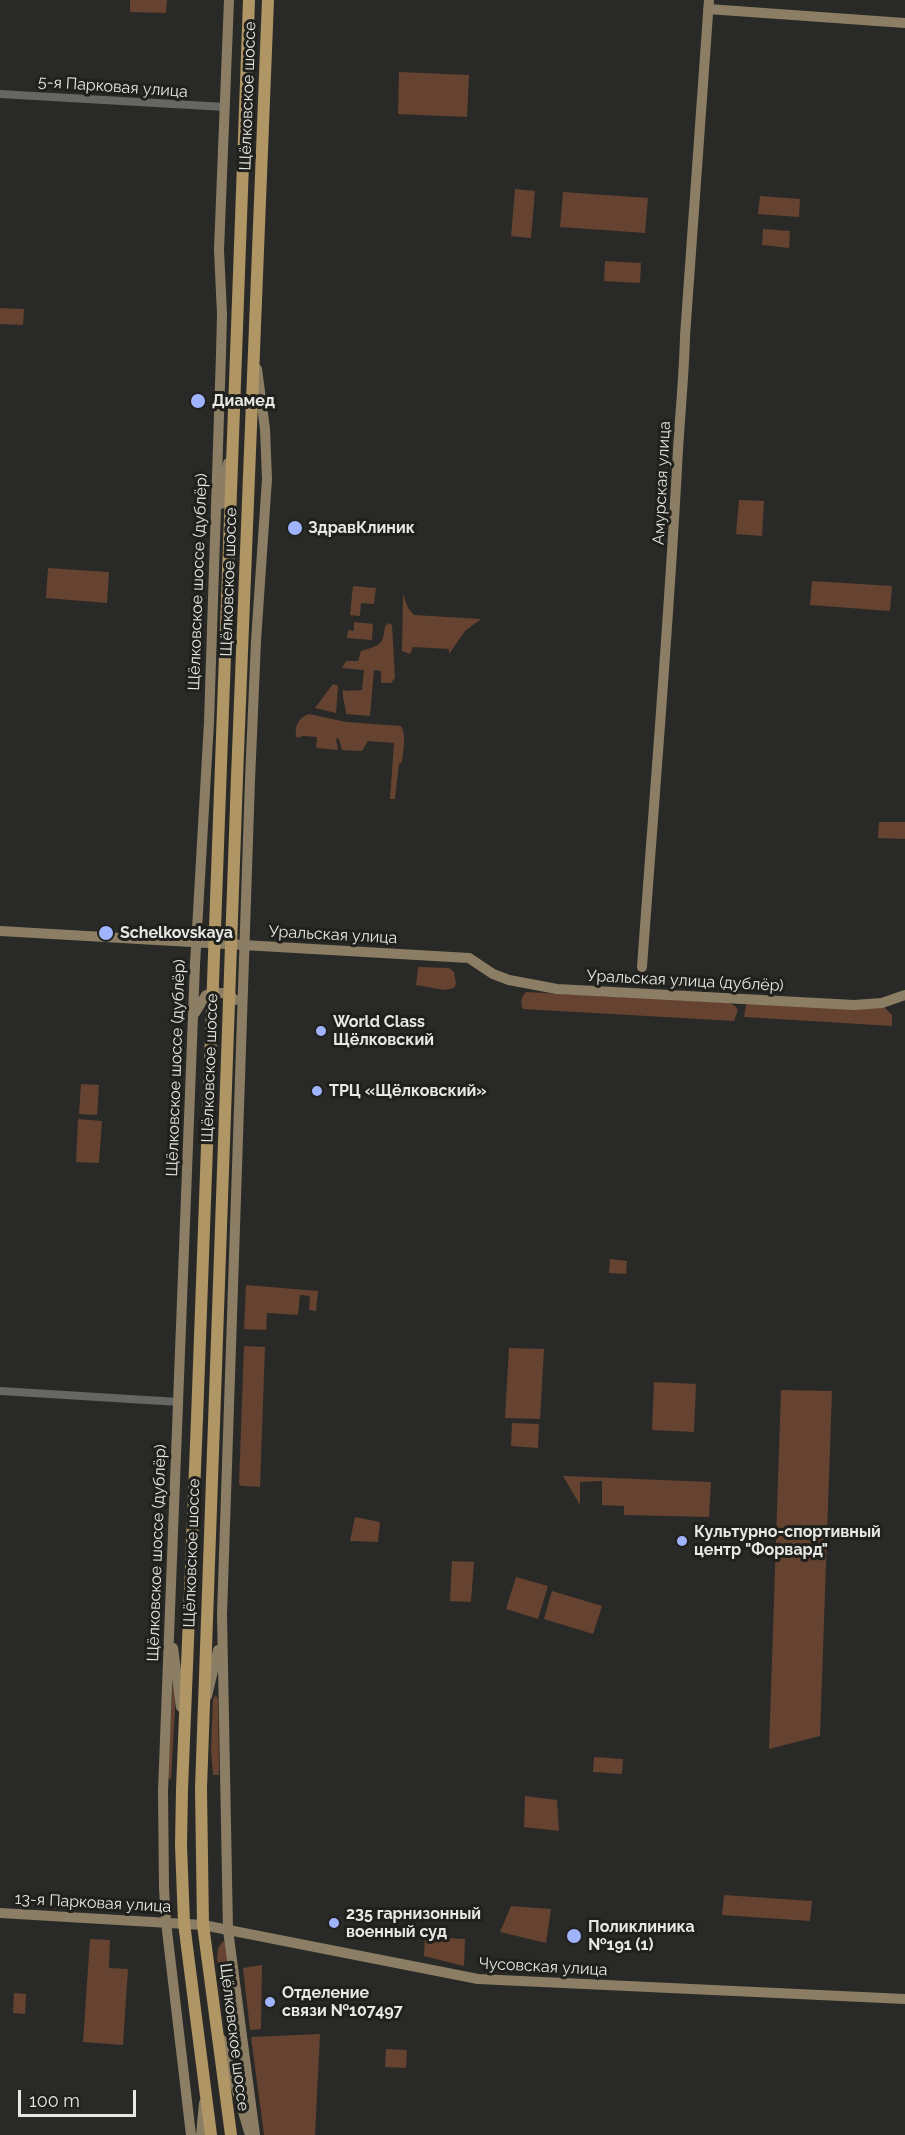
<!DOCTYPE html>
<html>
<head>
<meta charset="utf-8">
<style>
	body { margin:0 }
	#map { position:relative; width:905px; height:2135px; overflow:hidden; background:#292a27; font-family:Raleway,sans-serif }
	canvas { display:block }
	.scale { position:absolute; left:18px; top:2090px; width:118px; height:27px; box-sizing:border-box; border:3px solid #e7e7e5; border-top:0; padding-left:8px; font-size:18px; line-height:21px; white-space:nowrap; color:#e7e7e5; -webkit-text-stroke:4px #20201d; paint-order:stroke }
</style>
</head>
<body>
<div id="map">
<canvas width="905" height="2135"></canvas>
<div class="scale">100 m</div>
</div>
<script>
const c = document.querySelector('canvas').getContext('2d');
c.lineJoin = 'round';
function paint(path, color) { c.fillStyle = color; c.fill(path, 'evenodd'); }
function stroke(path, color, width, dash) { c.strokeStyle = color; c.lineWidth = width; c.lineCap = dash ? 'butt' : 'round'; c.setLineDash(dash || []); c.stroke(path); }
function label(font, color, halo, rows, align = 'center') {
  c.font = font + ' Raleway,sans-serif'; c.lineWidth = 6; c.setLineDash([]); c.textBaseline = 'middle'; c.strokeStyle = halo; c.fillStyle = color; for (const [text, x, y, turn = 0] of rows) {
    c.save(); c.translate(x, y); c.rotate((+turn || 0) * Math.PI / 180); c.textAlign = isNaN(turn) ? turn : align; if (halo) c.strokeText(text, 0, 0); c.fillText(text, 0, 0); c.restore();
  }
}
paint(new Path2D(`
	M130,0H167L166,13L130,12Z
	M399,72L469,75L467,117L398,114Z
	M515,189L535,191L531,238L511,236Z
	M563,192L648,198L645,233L560,227Z
	M760,196L800,199L799,217L758,214Z
	M763,229L790,231L789,248L762,245Z
	M605,261L641,263L640,283L604,281Z
	M0,308L24,309L23,325L0,324Z
	M739,500L764,501L762,536L736,534Z
	M48,568L109,572L107,603L46,598Z
	M812,581L892,586L890,611L810,605Z
	M353,586L376,588L374,604L361,603L360,616L350,615Z
	M403,594L408,608L414,615L481,619L465,631L449,654V649L413,647L410,654L402,651Z
	M354,622L373,624L372,640L347,638L348,630L354,631Z
	M389,623L392,625L395,678L391,683H381V671L374,670L370,716L346,714C346,705 342,700 343,689L346,691L362,690L364,670L342,668L346,661H358L361,651C380,645 383,646 385,626Z
	M333,684L338,686L336,713L315,708Z
	M309,714L346,722L401,726C407,735 403,751 402,762L399,764L395,799H390L394,743L368,741L362,751L342,750L339,739L336,738L338,750L316,748L317,737L303,736L297,738C293,728 299,717 309,714Z
	M879,822H905V839L878,838Z
	M418,967L449,968L454,972L456,984L454,988L444,990L416,985Z
	M526,992L730,1003L735,1006L738,1010L734,1021L523,1009C520,1002 521,997 526,992Z
	M750,1004L884,1007L892,1015V1026L744,1017L746,1005Z
	M81,1084L99,1085L97,1115L79,1114Z
	M78,1119L102,1121L99,1163L76,1162Z
	M610,1259L627,1261L626,1274L609,1273Z
	M246,1285L318,1291L316,1311L309,1310L310,1296L300,1295L298,1315L267,1313L266,1330L244,1329Z
	M244,1346L265,1347L260,1487L241,1486L239,1484Z
	M509,1348L544,1349L540,1419L505,1418Z
	M654,1382L696,1384L694,1432L652,1430Z
	M781,1390L832,1391L820,1736L769,1749Z
	M512,1423L539,1424L538,1448L511,1446Z
	M563,1476L711,1482L709,1517L624,1515V1506L602,1505V1481L580,1482V1505Z
	M355,1517L380,1522L378,1542L350,1541Z
	M452,1561L474,1562L471,1602L450,1601Z
	M516,1577L548,1586L538,1619L506,1609Z
	M552,1591L602,1606L593,1634L544,1619Z
	M173,1677L176,1692L171,1779L168,1778Z
	M216,1695L218,1700L219,1775H213L211,1750L213,1699Z
	M594,1757L623,1759L622,1774L593,1772Z
	M525,1796L557,1800L559,1831L524,1827Z
	M724,1895L812,1901L810,1921L722,1915Z
	M511,1906L551,1909L546,1943L500,1932Z
	M425,1937L465,1939L464,1966L424,1956Z
	M90,1939L110,1940L109,1968L128,1969L123,2045L83,2042Z
	M223,1941L225,1943L241,2082L239,2080L230,2052L217,1958L218,1948Z
	M262,1965L261,2029L250,2030L243,1968Z
	M14,1993L26,1994L25,2014L13,2013Z
	M320,2034L315,2135H264L251,2037Z
	M386,2049L407,2050L406,2068L385,2067Z`), '#664230');
stroke(new Path2D(`
	M0,94L225,107
	M0,1391L179,1402`), '#666763', 8);
stroke(new Path2D(`
	M708,9L905,23
	M221,504L228,463
	M0,931L469,958L493,974L509,980L557,989L854,1005L882,1003L905,995
	M642,967C654,801 668,634 677,468C679,423 684,380 685,336L709,0
	M195,1013L206,995C217,992 227,991 235,1000
	M173,1648L181,1707
	M207,1696L218,1650
	M0,1913L203,1925L478,1979L905,1999
	M222,2040L249,2132
	M191,2135L166,1922L164,1888L163,1791L195,964L209,722L221,354L222,314L219,250L229,0
	M201,2135L204,2103
	M255,2135L228,1930L222,1614L250,780L256,641L267,479L265,429L257,369`), '#8b7e64', 10);
stroke(new Path2D(`
	M211,2135L184,1923L181,1845L182,1789L197,1419L249,0
	M231,2135L203,1925L201,1788L237,777L268,0`), '#b09565', 12);
for (const [x, y, r, color] of [
	[198,401,8,"#a0b3fd"],
	[295,528,8,"#a0b3fd"],
	[106,933,8,"#a0b3fd"],
	[321,1031,6,"#a0b3fd"],
	[317,1091,6,"#a0b3fd"],
	[682,1541,6,"#a0b3fd"],
	[334,1923,6,"#a0b3fd"],
	[574,1936,8,"#a0b3fd"],
	[270,2002,6,"#a0b3fd"]
]) { const dot = new Path2D(); dot.arc(x, y, r, 0, 2 * Math.PI); c.fillStyle = color; c.fill(dot); stroke(dot, '#20201d', 2); }
label('16px', '#e7e7e5', '#20201d', [
	["5-я Парковая улица",113,87,4],
	["Щёлковское шоссе",248,96,-88],
	["Амурская улица",662,483,-87],
	["Щёлковское шоссе (дублёр)",198,582,-88],
	["Щёлковское шоссе",229,582,-88],
	["Уральская улица",333,935,3],
	["Уральская улица (дублёр)",685,981,3],
	["Щёлковское шоссе (дублёр)",176,1068,-88],
	["Щёлковское шоссе",210,1068,-88],
	["Щёлковское шоссе (дублёр)",157,1553,-88],
	["Щёлковское шоссе",192,1553,-88],
	["13-я Парковая улица",93,1903,3],
	["Чусовская улица",543,1967,3],
	["Щёлковское шоссе",234,2037,83]
]);
label('bold 16px', '#e7e7e5', '#20201d', [
	["Диамед",212,401],
	["ЗдравКлиник",308,528],
	["Schelkovskaya",120,933],
	["World Class",333,1022],
	["Щёлковский",333,1040],
	["ТРЦ «Щёлковский»",329,1091],
	["Культурно-спортивный",694,1532],
	["центр \"Форвард\"",694,1550],
	["235 гарнизонный",346,1914],
	["военный суд",346,1932],
	["Поликлиника",588,1927],
	["№191 (1)",588,1945],
	["Отделение",282,1993],
	["связи №107497",282,2011]
], 'left');
</script>
</body>
</html>
